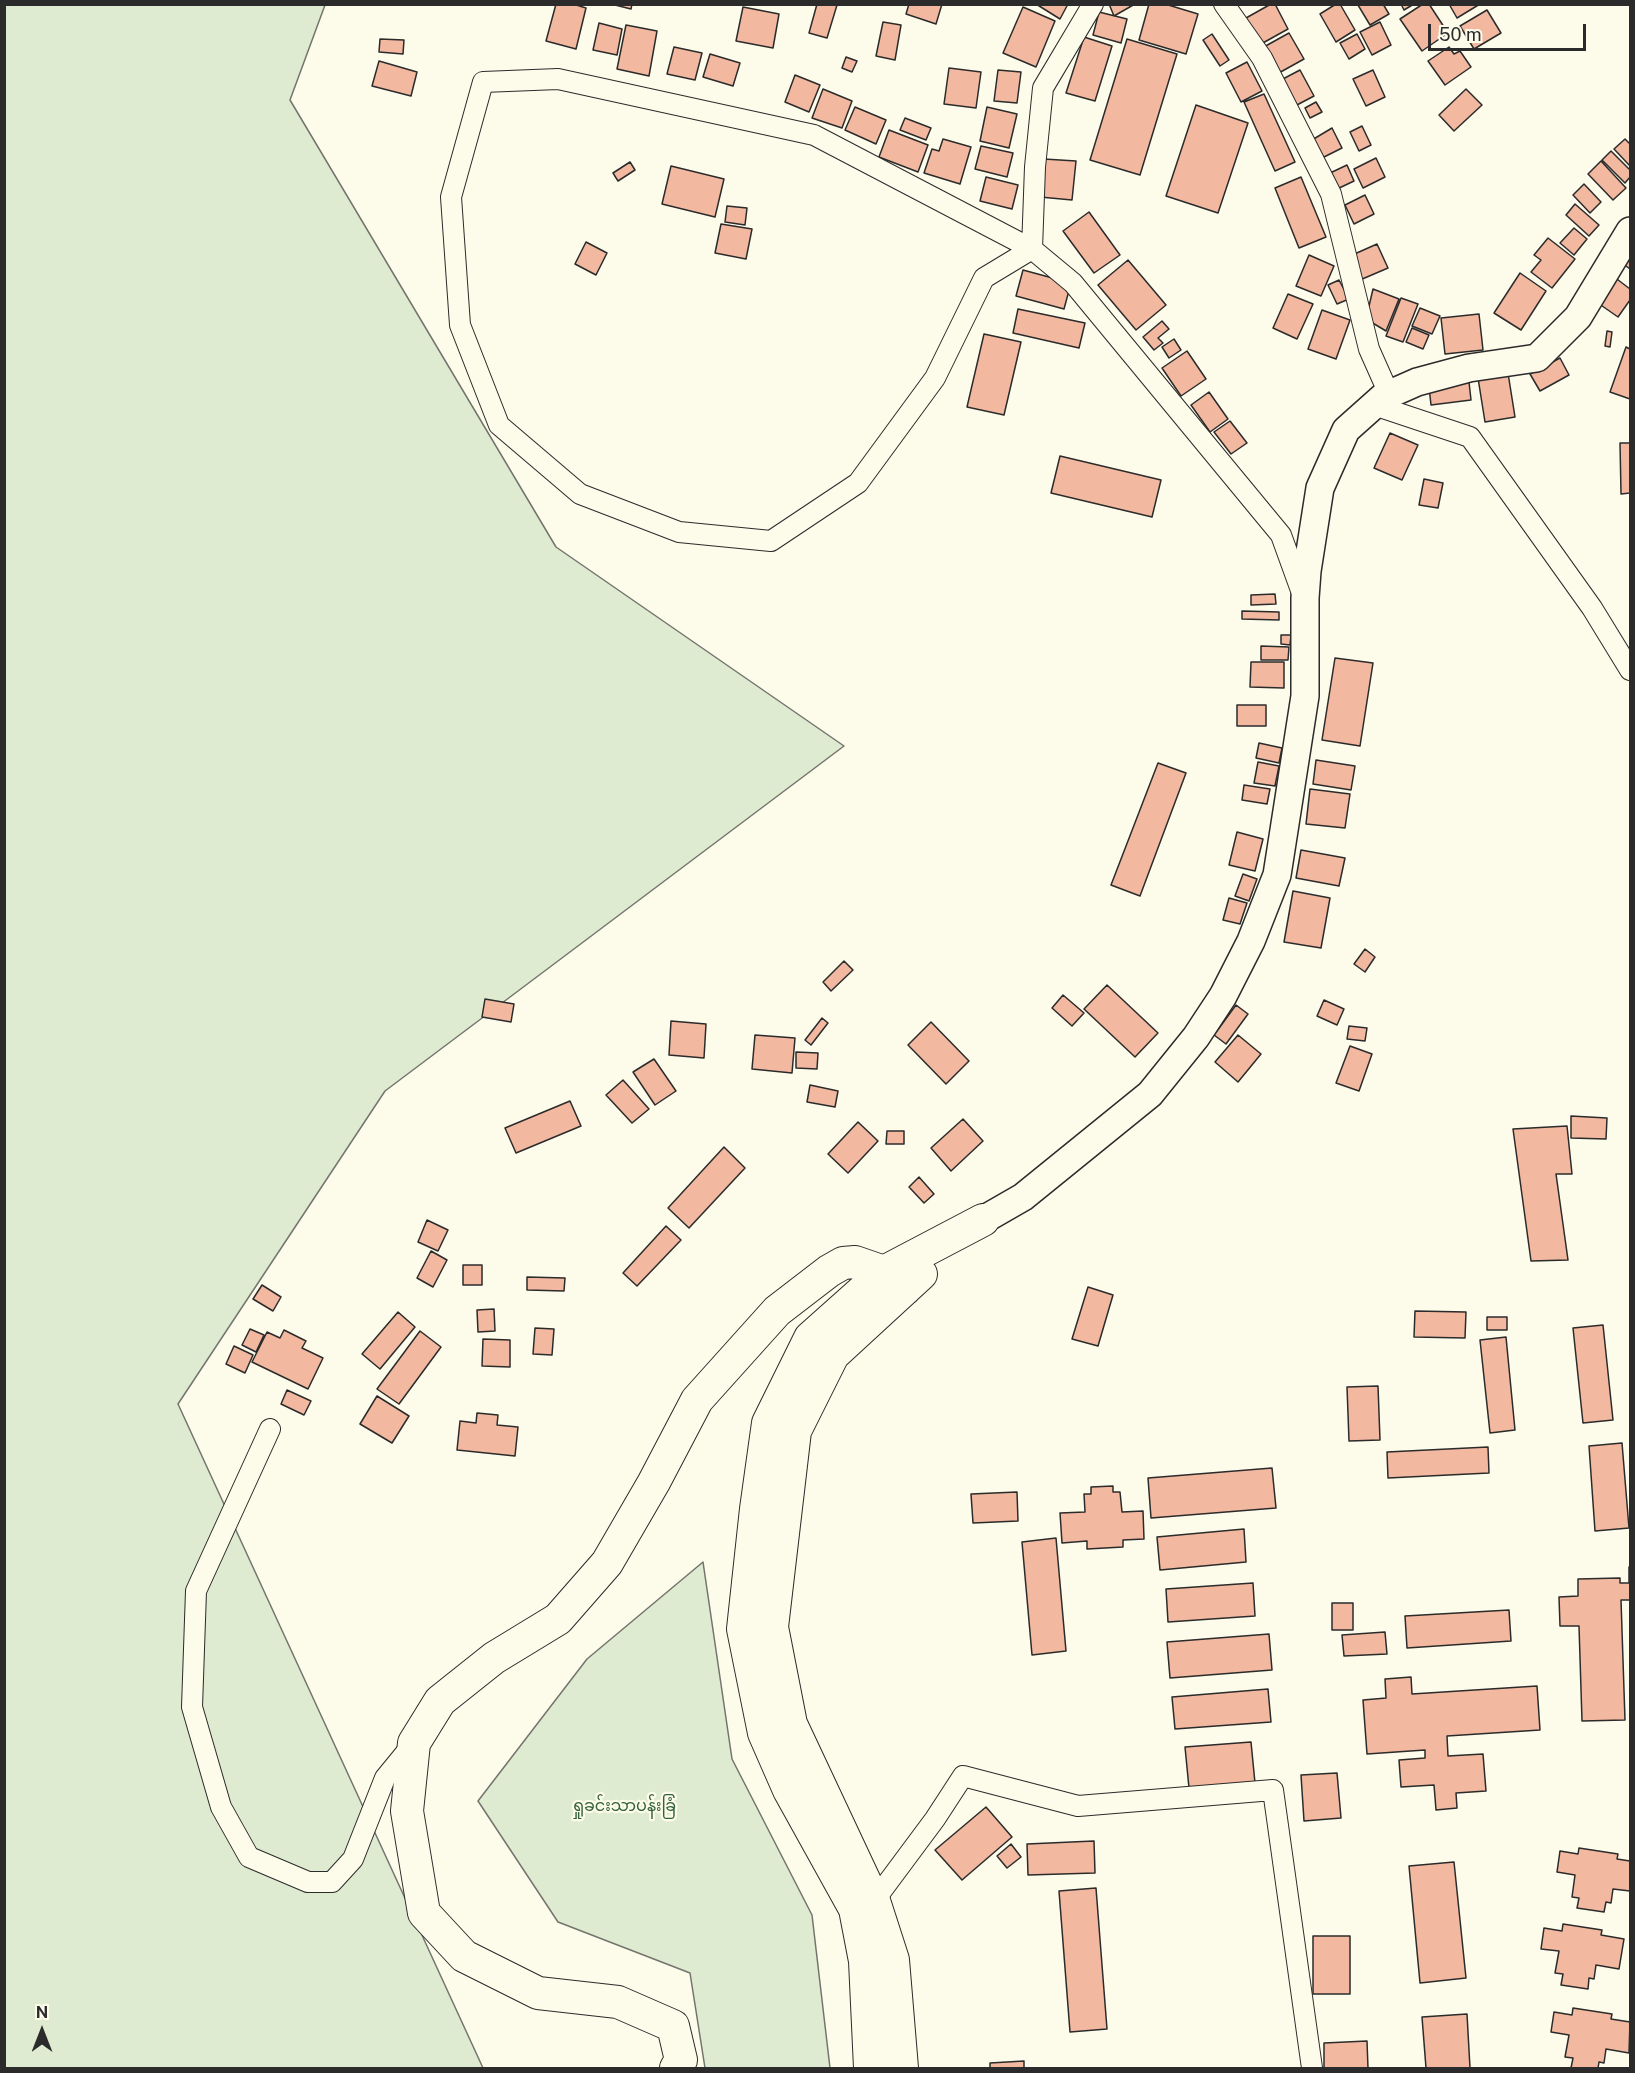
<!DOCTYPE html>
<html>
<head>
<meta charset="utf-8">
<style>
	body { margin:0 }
	#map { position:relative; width:1635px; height:2073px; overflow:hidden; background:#fdfbea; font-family:"Public Sans",sans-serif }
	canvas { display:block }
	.frame { position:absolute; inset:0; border:6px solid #2b2b2b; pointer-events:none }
	.north { position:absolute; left:12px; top:2001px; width:60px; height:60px; -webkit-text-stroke:4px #fdfbea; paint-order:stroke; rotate:0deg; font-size:16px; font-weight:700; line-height:24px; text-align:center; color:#2b2b2b }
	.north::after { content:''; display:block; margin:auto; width:21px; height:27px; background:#2b2b2b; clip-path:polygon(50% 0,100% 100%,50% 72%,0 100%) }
	.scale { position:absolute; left:1428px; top:24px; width:158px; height:27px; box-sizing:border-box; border:3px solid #2b2b2b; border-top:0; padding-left:8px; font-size:18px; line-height:21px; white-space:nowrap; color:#2b2b2b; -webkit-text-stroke:4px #fdfbea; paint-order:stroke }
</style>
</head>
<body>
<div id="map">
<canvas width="1635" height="2073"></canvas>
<div class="frame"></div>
<div class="north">N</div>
<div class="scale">50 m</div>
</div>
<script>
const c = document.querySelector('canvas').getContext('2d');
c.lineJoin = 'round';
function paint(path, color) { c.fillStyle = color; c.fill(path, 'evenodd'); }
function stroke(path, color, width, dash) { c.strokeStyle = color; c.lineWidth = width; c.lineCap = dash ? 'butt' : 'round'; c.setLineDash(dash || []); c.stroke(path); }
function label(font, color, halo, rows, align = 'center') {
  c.font = font + ' "Public Sans","Noto Sans Myanmar",sans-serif'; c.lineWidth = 4.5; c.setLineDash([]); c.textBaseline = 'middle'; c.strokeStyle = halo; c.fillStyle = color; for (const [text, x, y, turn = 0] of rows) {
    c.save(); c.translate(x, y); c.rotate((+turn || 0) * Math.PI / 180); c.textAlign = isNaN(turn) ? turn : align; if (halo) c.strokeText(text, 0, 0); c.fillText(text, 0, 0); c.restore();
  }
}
const green = new Path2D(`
	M5,5H325L290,100L556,547L844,746L385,1091L178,1404L483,2068H5Z
	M703,1562L732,1759L812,1915L830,2068H705L690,1973L558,1922L478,1801L587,1659Z`);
paint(green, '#deebd1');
stroke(green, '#74746e', 1.5);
const building = new Path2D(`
	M556,4H573L586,8L576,49L546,41Z
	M611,4H632L631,9Z
	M817,4L837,5L827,38L809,33Z
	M909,4H942L936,24L906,14Z
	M1036,4H1068L1060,19Z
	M1109,4H1135L1114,16Z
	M1149,4H1165L1198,14L1186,54L1139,40Z
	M1271,4H1275L1288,29L1261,44L1246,18Z
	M1336,4H1340L1355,30L1336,42L1320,14Z
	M1383,4L1389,14L1370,25L1358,5Z
	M1401,4H1414L1404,10Z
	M1423,4H1429L1448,33L1422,51L1400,19Z
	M1449,4H1480L1457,18Z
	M743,7L779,14L773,48L736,41Z
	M1023,7L1055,21L1036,67L1003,53Z
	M1487,10L1501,33L1474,49L1460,26Z
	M1099,12L1127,19L1121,43L1093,35Z
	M883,22L901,25L895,60L876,56Z
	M1380,22L1391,45L1372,55L1360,32Z
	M599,23L622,29L617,55L593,50Z
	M626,25L657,31L649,76L617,69Z
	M1289,33L1304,59L1277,74L1262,48Z
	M1212,34L1229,60L1220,66L1203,40Z
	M1357,34L1365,49L1349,59L1340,43Z
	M1084,37L1112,46L1095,101L1066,93Z
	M380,39L404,40L403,54L379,52Z
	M1127,39L1177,54L1140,175L1090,160Z
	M674,47L702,53L695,80L667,74Z
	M1449,47L1454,54L1460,51L1471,67L1445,85L1428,61Z
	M710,54L740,63L733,86L703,77Z
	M846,57L857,61L852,72L842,68Z
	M379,61L417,72L411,96L372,86Z
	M1247,62L1262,91L1241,102L1226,73Z
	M949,68L981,72L976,108L944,104Z
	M998,70L1021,72L1017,103L994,101Z
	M1300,70L1314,96L1295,106L1281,80Z
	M1373,70L1385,97L1366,106L1353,79Z
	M795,75L820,85L809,112L785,102Z
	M823,89L852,101L842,128L812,118Z
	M1466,89L1482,105L1454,131L1439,115Z
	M1264,94L1295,162L1275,171L1244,102Z
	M1316,102L1322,112L1310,118L1305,108Z
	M1196,105L1248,123L1218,213L1166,196Z
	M855,107L886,120L876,144L845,130Z
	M987,107L1017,114L1009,148L980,141Z
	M905,118L931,128L926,140L900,130Z
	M1362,126L1371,145L1359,151L1350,132Z
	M1332,128L1342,148L1322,158L1312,140Z
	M889,130L928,145L918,172L879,157Z
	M943,139L971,147L960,184L924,173L932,149L939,151Z
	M1625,139L1630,144V166L1614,149Z
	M981,146L1013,153L1007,177L975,169Z
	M1611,151L1630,170V177L1625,183L1602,160Z
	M1376,158L1385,177L1363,188L1354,169Z
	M1044,159L1076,161L1072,200L1040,197Z
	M1601,161L1626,188L1613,200L1588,174Z
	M630,162L635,170L618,181L613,173Z
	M1347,165L1354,181L1335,190L1328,174Z
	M671,166L724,179L715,217L662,204Z
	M986,177L1018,185L1012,209L980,201Z
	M1301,177L1326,237L1299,248L1275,188Z
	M1584,184L1601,202L1590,213L1573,195Z
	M1365,195L1374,214L1354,224L1345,205Z
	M1575,204L1599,225L1589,236L1566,215Z
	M727,206L747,208L745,225L725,222Z
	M1089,212L1120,255L1094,273L1063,231Z
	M721,224L752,229L746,259L715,253Z
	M1574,228L1587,239L1574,255L1560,243Z
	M1548,238L1575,259L1552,288L1531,272L1541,260L1534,255Z
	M586,242L607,253L596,275L575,264Z
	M1377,244L1388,268L1360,280L1350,256Z
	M1630,251V269L1622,263Z
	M1309,255L1334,266L1321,296L1296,286Z
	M1128,260L1166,305L1136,330L1098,285Z
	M1023,270L1071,283L1064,309L1016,296Z
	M1520,273L1546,291L1521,330L1494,313Z
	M1613,276L1630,289V300L1618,317L1595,301Z
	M1339,280L1349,299L1337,304L1328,285Z
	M1373,289L1399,299L1386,331L1366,319Z
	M1288,294L1313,304L1297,339L1273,328Z
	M1401,298L1418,304L1403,342L1386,336Z
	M1420,308L1440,316L1432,334L1412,326Z
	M1018,309L1085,323L1079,348L1013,333Z
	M1322,310L1350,320L1336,359L1308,349Z
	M1479,314L1483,350L1445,354L1441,318Z
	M1162,321L1169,329L1158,338L1163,343L1154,350L1143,337Z
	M1412,328L1429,335L1423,349L1406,342Z
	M1607,331L1612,332L1610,347L1605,346Z
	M984,334L1021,342L1004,415L967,407Z
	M1174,339L1181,350L1169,358L1162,347Z
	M1626,347L1630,349V399L1610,392Z
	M1187,351L1206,379L1181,396L1162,368Z
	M1560,358L1569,375L1540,391L1530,374Z
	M1508,373L1515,417L1485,422L1478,378Z
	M1469,382L1471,400L1431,405L1429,387Z
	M1209,392L1228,419L1210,432L1191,405Z
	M1230,421L1247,443L1231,454L1214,432Z
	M1390,433L1418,445L1402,480L1374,468Z
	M1620,443H1630V493L1621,494Z
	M1060,456L1161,480L1152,517L1051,493Z
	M1424,479L1443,483L1438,508L1419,505Z
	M1275,594L1276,604L1251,605V595Z
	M1242,611L1279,612V620L1242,619Z
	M1281,635H1291L1290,645L1281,644Z
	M1261,646L1289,647L1288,660H1261Z
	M1335,658L1373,663L1360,746L1322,740Z
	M1251,662H1284V688L1250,687Z
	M1237,705H1266V726H1237Z
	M1259,743L1282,748L1279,763L1256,758Z
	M1316,760L1355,766L1351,790L1313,784Z
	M1258,762L1279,766L1275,786L1254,783Z
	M1158,763L1186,773L1140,896L1111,885Z
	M1244,785L1270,789L1267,804L1242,800Z
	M1310,789L1350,794L1345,828L1306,824Z
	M1237,832L1263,839L1255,871L1229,865Z
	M1301,850L1345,858L1339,886L1296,878Z
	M1243,874L1257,879L1249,901L1235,896Z
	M1293,891L1330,898L1321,948L1284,942Z
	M1229,898L1247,903L1240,924L1223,920Z
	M1365,949L1375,957L1365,972L1354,964Z
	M844,961L853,970L831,991L823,982Z
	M1107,985L1158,1033L1135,1057L1084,1009Z
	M1063,995L1084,1013L1072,1026L1052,1008Z
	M485,999L514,1004L511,1022L482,1017Z
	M1324,1000L1344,1009L1337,1025L1317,1016Z
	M1236,1005L1248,1014L1226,1044L1214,1035Z
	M822,1018L828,1023L811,1045L805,1040Z
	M671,1021L706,1024L704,1058L669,1055Z
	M931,1022L969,1061L946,1084L908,1045Z
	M1349,1026L1367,1028L1365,1041L1347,1039Z
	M755,1035L795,1038L792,1073L752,1069Z
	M1238,1035L1261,1054L1238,1082L1215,1062Z
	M1350,1046L1372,1054L1359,1091L1336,1083Z
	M796,1052L818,1053L817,1069L796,1068Z
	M654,1059L676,1091L655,1105L633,1072Z
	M623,1080L649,1109L632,1123L606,1095Z
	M810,1085L838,1091L835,1107L807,1102Z
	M570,1101L581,1126L516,1153L505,1128Z
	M1571,1116L1607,1118L1606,1139L1571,1138Z
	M963,1119L983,1141L951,1171L931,1148Z
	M858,1122L878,1141L848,1173L828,1154Z
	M1567,1126L1572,1174H1556L1568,1260L1531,1261L1513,1129Z
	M887,1131H904V1144H886Z
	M724,1147L745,1168L689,1228L668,1208Z
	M919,1177L934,1194L924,1203L909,1187Z
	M427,1220L448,1230L438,1251L418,1242Z
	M666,1226L681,1240L637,1286L623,1273Z
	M431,1251L447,1260L433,1287L417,1278Z
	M463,1265H482V1285H463Z
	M527,1277L565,1278L564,1291L527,1290Z
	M262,1285L281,1297L273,1311L253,1299Z
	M1088,1287L1113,1295L1098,1346L1072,1339Z
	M494,1309L495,1331L478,1332L477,1310Z
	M1415,1311L1466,1312L1465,1338L1414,1337Z
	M398,1312L415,1327L380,1369L362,1354Z
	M1487,1317H1507V1330H1487Z
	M1603,1325L1613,1420L1583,1423L1573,1328Z
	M535,1328L554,1329L552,1355L533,1354Z
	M250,1329L264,1335L256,1352L242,1345Z
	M284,1330L306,1341L302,1348L323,1358L308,1389L252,1362L267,1332L280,1338Z
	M420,1331L441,1347L399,1404L377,1389Z
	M1506,1337L1515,1430L1490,1433L1480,1340Z
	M483,1339L510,1340V1367L482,1366Z
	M234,1346L253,1355L245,1373L226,1364Z
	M1378,1386L1380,1440L1349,1441L1347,1387Z
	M287,1390L311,1401L304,1415L281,1404Z
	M377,1396L409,1416L392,1443L360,1424Z
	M477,1413L498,1415L497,1425L518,1427L515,1456L457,1450L460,1421L476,1423Z
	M1622,1443L1629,1528L1595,1531L1589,1446Z
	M1488,1447L1489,1473L1388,1478L1387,1452Z
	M1272,1468L1276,1508L1151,1518L1148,1478Z
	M1113,1486V1492H1120L1122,1512L1143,1511L1144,1539L1123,1540V1547L1087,1549V1541L1062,1543L1060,1513L1085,1512L1084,1494H1091V1487Z
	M1017,1492L1018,1521L973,1523L971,1494Z
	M1244,1529L1246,1562L1160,1570L1157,1537Z
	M1056,1538L1066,1651L1032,1655L1022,1542Z
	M1630,1566V1600H1621L1625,1720L1582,1721L1579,1626H1560L1559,1597L1578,1596V1579L1620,1578V1583H1629V1567Z
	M1253,1583L1255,1616L1168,1622L1166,1589Z
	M1332,1603H1353V1630H1332Z
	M1509,1610L1511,1641L1407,1648L1405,1616Z
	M1385,1632L1387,1654L1344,1656L1342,1635Z
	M1269,1634L1272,1670L1170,1678L1167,1642Z
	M1411,1677L1412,1694L1537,1686L1540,1730L1447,1736L1448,1756L1483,1754L1486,1791L1456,1793L1457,1808L1436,1810L1434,1785L1401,1787L1399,1760L1425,1758V1750L1367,1754L1363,1700L1386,1698L1385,1679Z
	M1268,1689L1271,1722L1175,1729L1172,1697Z
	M1251,1742L1255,1783L1189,1788L1185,1747Z
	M1337,1773L1341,1818L1304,1821L1301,1775Z
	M986,1807L1012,1837L962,1880L935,1850Z
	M1094,1841L1095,1873L1028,1875L1027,1844Z
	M1011,1844L1021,1857L1007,1868L997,1856Z
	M1579,1848L1618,1854L1617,1859L1630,1861V1891L1613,1889L1611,1903L1606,1902L1604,1912L1577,1908L1579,1898L1572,1897L1575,1875L1557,1872L1560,1851L1578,1854Z
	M1454,1862L1466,1978L1420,1983L1409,1866Z
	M1096,1888L1107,2029L1070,2032L1059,1891Z
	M1563,1924L1602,1930L1601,1935L1624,1939L1619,1969L1596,1965L1594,1979L1589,1978L1588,1989L1561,1985L1563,1974L1555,1973L1559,1951L1541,1949L1544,1928L1562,1931Z
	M1313,1936H1350V1994H1313Z
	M1573,2008L1612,2014L1611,2019L1630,2022L1629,2053L1606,2049L1604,2063L1599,2062L1598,2068H1571L1573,2058L1565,2057L1569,2035L1551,2032L1554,2012L1572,2015Z
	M1467,2014L1470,2068H1426L1422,2017Z
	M1367,2041L1368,2068H1324V2043Z
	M1024,2061V2068H990V2063Z`);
paint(building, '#f2b8a0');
stroke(building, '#2b2b2b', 1.5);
const minor = new Path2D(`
	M1224,4L1262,58L1331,194L1369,349L1389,394
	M1032,249L984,278L935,378L858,483L771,541L679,532L580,494L499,425L460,325L451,197L483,82L558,79L814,135L1032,249L1073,283L1281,535L1302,593
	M1032,249L1035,167L1043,88L1093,4
	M1374,405L1470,437L1592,608L1630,670
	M270,1429L196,1591L192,1707L221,1807L249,1857L308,1882H332L353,1859L385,1778L412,1745
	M874,1901L935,1819L963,1776L1078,1806L1273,1790L1312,2068`);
const secondary = new Path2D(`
	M983,1220L1023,1197L1150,1094L1196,1037L1223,996L1251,941L1277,875L1305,696V598L1307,571L1320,488L1346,430L1383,397L1417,382L1469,368L1537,358L1578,317L1630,231`);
const trunk = new Path2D(`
	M676,2068L681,2060L673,2026L618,2002L538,1993L464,1956L424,1913L407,1811L414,1743L440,1701L494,1658L558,1619L607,1563L654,1482L697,1400L777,1311L829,1271L843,1263L855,1262L884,1272L905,1289
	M870,2068L865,1961L855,1909L789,1790L764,1733L743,1629L756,1509L768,1423L810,1338L884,1272L983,1220
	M902,2068L893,1960L874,1901L791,1724L772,1627L795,1431L833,1355L921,1274`);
stroke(minor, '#2b2b2b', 22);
stroke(secondary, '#2b2b2b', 30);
stroke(trunk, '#2b2b2b', 34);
stroke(minor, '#fdfbea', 20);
stroke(secondary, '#fdfbea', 27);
stroke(trunk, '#fdfbea', 32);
label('16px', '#34623c', '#fdfbea', [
	["ရှုခင်းသာပန်းခြံ",624,1806]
]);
</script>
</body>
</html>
